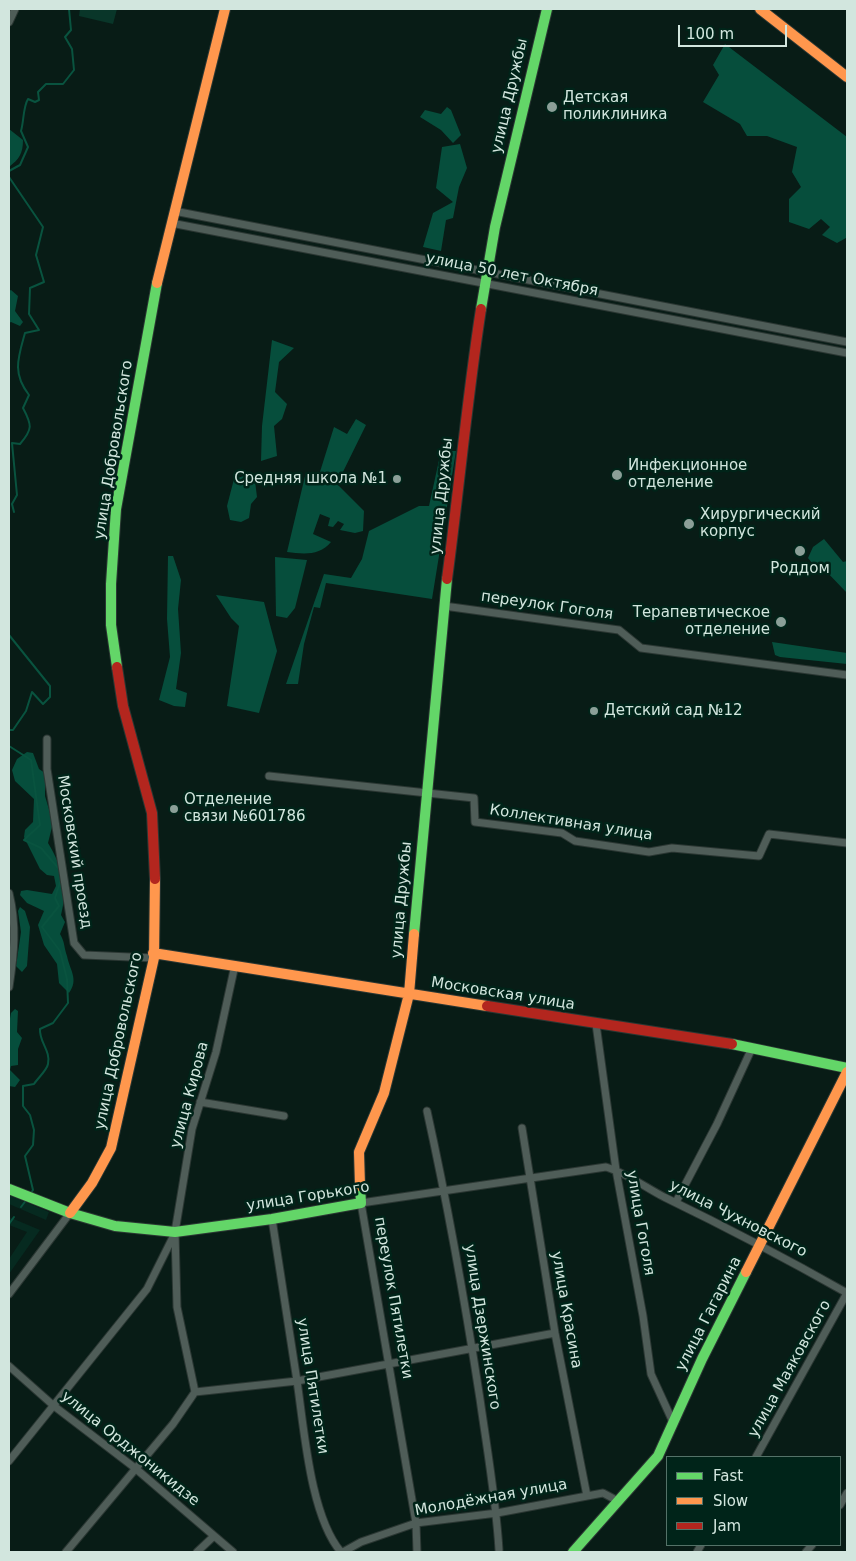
<!DOCTYPE html>
<html>
<head>
<meta charset="utf-8">
<style>
	body { margin:0 }
	#map { position:relative; width:856px; height:1561px; overflow:hidden; background:#081c16; font-family:"DejaVu Sans",sans-serif }
	canvas { display:block }
	.frame { position:absolute; inset:0; border:10px solid #d2e6de; pointer-events:none }
	.legend { position:absolute; left:666px; top:1456px; width:175px; height:90px; box-sizing:border-box; background:#002419; border:1px solid #547268; margin:0; padding:6px 9px; list-style:none; font-size:15px; color:#d2e6de }
	.legend li { display:flex; align-items:center; gap:10px; height:25px }
	.legend b { width:25px; border:1px solid #547268 }
	.scale { position:absolute; left:678px; top:25px; width:109px; height:22px; box-sizing:border-box; border:2px solid #d2e6de; border-top:0; padding-left:6px; font-size:15px; line-height:18px; white-space:nowrap; color:#d2e6de; -webkit-text-stroke:4px #002419; paint-order:stroke }
</style>
</head>
<body>
<div id="map">
<canvas width="856" height="1561"></canvas>
<div class="frame"></div>
<ul class="legend">
<li><b style="height:6px;background:#63d668"></b>Fast</li>
<li><b style="height:6px;background:#ff974d"></b>Slow</li>
<li><b style="height:6px;background:#b3261e"></b>Jam</li>
</ul>
<div class="scale">100 m</div>
</div>
<script>
const c = document.querySelector('canvas').getContext('2d');
c.lineJoin = 'round';
function paint(path, color) { c.fillStyle = color; c.fill(path, 'evenodd'); }
function stroke(path, color, width, dash) { c.strokeStyle = color; c.lineWidth = width; c.lineCap = dash ? 'butt' : 'round'; c.setLineDash(dash || []); c.stroke(path); }
function label(font, color, halo, rows, align = 'center') {
  c.font = font + ' "DejaVu Sans",sans-serif'; c.lineWidth = 5; c.setLineDash([]); c.textBaseline = 'middle'; c.strokeStyle = halo; c.fillStyle = color; for (const [text, x, y, turn = 0] of rows) {
    c.save(); c.translate(x, y); c.rotate((+turn || 0) * Math.PI / 180); c.textAlign = isNaN(turn) ? turn : align; if (halo) c.strokeText(text, 0, 0); c.fillText(text, 0, 0); c.restore();
  }
}
paint(new Path2D(`
	M9,1195L49,1212L46,1220L9,1204Z
	M9,1217L40,1230L9,1274V1259L27,1232L9,1225Z`), '#062a20');
paint(new Path2D(`
	M80,9H117L113,24L79,16Z`), '#093629');
paint(new Path2D(`
	M725,44L847,137L846,238L837,243L822,235L830,227L821,219L809,229L789,222V199L801,187L792,172L797,147L767,136H747L740,124L703,102L719,75L713,65Z
	M447,107L451,110L461,135L453,143L441,130L420,117L425,110L441,114Z
	M9,129L23,140C23,154 19,159 9,167Z
	M460,144L467,168L459,187L453,218L446,220L441,251L423,247L433,213L453,202L436,188L442,147Z
	M11,290L18,296L15,311L23,322L20,326L11,322L9,323V291Z
	M272,340L294,348L279,362L275,392L287,404L282,419L274,426L277,456L261,461L262,426Z
	M356,419L366,425L337,484L364,511L363,531L355,533L340,530L344,524L338,521L333,527L328,526L330,518L320,514L313,534L331,542C320,556 303,554 287,552L306,472L319,475L334,427L347,434Z
	M441,451H456L432,599L326,583L320,608L314,607L304,644L298,684H286L324,574L351,578L362,559L369,531L419,506H429Z
	M254,473L257,497L251,504L249,518L241,522L230,520L227,506L234,479Z
	M824,539L843,562L847,561V593L823,568L812,563L808,558L813,547Z
	M168,556H173L181,580L178,609L181,653L176,689L187,693L185,707L174,706L159,700L170,657L167,619Z
	M275,557L307,560L295,608L287,618L276,616Z
	M216,595L264,602L277,651L259,713L227,706L239,626L231,618Z
	M772,642L847,653V664L780,657L775,655Z
	M27,752L33,753L39,769L45,773V796L53,823L48,843C62,865 68,890 61,915L65,922L60,934C65,942 64,948 67,956C70,971 79,979 69,993L59,983L57,964L44,945L38,925L44,911L27,903L20,895L21,891L27,890L52,894L56,886L54,876L47,875L40,869L24,837L25,830L33,822L34,799L15,781L12,770L17,759Z
	M20,907L25,911L30,927L27,966L22,972L16,966L21,932L18,911Z
	M15,1009L18,1011L17,1032L22,1038L18,1049V1065L11,1066L10,1070L20,1080L15,1087L9,1086V1024L11,1013Z`), '#064e3c');
stroke(new Path2D(`
	M9,171L20,165L28,147L21,131C24,121 23,107 28,99L35,102L39,100L38,92L46,84H63L74,70L72,49L65,37L71,30L69,9
	M9,177L43,227L36,255L44,282L30,288L29,314L39,330L25,333C18,358 12,373 29,395L23,408C32,425 33,429 20,444L12,443L17,495L12,504L14,512
	M9,607V617
	M9,635L50,686V697L43,704L32,692L26,711L13,730H9
	M9,746L31,760L40,825L24,840L41,848L59,869
	M31,1193L33,1190L25,1156L33,1145L34,1130L30,1115L23,1106V1086L34,1084C38,1078 47,1070 48,1064C51,1051 39,1042 40,1029L53,1023L68,1003L67,979L60,951L42,927L59,906L55,898L61,879
	M21,1207L27,1199
	M9,1224L14,1217`), '#09533f', 2);
const street = new Path2D(`
	M9,22L15,9
	M174,211L847,342
	M171,223L847,353
	M444,606L619,630L641,648L847,675
	M47,739V769L74,943L84,955L154,958
	M269,776L474,798L475,822L562,833L575,841L649,852L672,848L759,856L769,834L847,843
	M9,893C17,925 14,955 9,987
	M596,1024L616,1170L643,1316L651,1374L673,1422
	M200,1102L284,1116
	M427,1111C448,1206 465,1302 480,1399C487,1449 496,1499 499,1550
	M522,1128L555,1333L587,1496
	M676,1202L717,1124L752,1048
	M272,1219C280,1273 289,1327 297,1381C304,1427 310,1516 341,1552
	M9,1294L70,1213
	M9,1366L54,1406L135,1468L233,1552
	M195,1392L297,1381L555,1333
	M756,1457L847,1293
	M9,1461L147,1289L173,1237
	M840,1505L847,1493
	M66,1552L173,1424L195,1392L177,1307L175,1232L192,1129L216,1052L235,965
	M197,1552L214,1536
	M343,1552L361,1542L416,1523L497,1513L603,1493L618,1501
	M417,1552L416,1523L361,1203L606,1167C626,1173 645,1187 664,1197C726,1227 787,1259 847,1293
	M697,1552L701,1545
	M806,1552L812,1545`);
const fast = new Path2D(`
	M481,309L495,227L547,9
	M117,667L111,625V584L116,509L157,283
	M414,934L447,579
	M732,1044L847,1068
	M9,1189L70,1213L115,1226L175,1232L272,1219L361,1203L360,1186
	M573,1552L658,1456L702,1359L746,1272`);
const slow = new Path2D(`
	M760,9L847,77
	M157,283L225,9
	M153,953L487,1006
	M360,1186L359,1152L384,1093L409,994L414,934
	M70,1213L92,1183L111,1148L154,958L155,879
	M746,1272L847,1072`);
const jam = new Path2D(`
	M447,579C459,489 467,399 481,309
	M117,667L123,706L152,813L155,879
	M487,1006L732,1044`);
stroke(street, '#2b3733', 9);
stroke(fast, '#2b3733', 12);
stroke(slow, '#2b3733', 12);
stroke(jam, '#2b3733', 12);
stroke(street, '#4f5d58', 7);
stroke(fast, '#63d668', 10);
stroke(slow, '#ff974d', 10);
stroke(jam, '#b3261e', 10);
for (const [x, y, r, color] of [
	[552,107,6,"#8b9f98"],
	[617,475,6,"#8b9f98"],
	[397,479,5,"#8b9f98"],
	[689,524,6,"#8b9f98"],
	[800,551,6,"#8b9f98"],
	[781,622,6,"#8b9f98"],
	[594,711,5,"#8b9f98"],
	[174,809,5,"#8b9f98"]
]) { const dot = new Path2D(); dot.arc(x, y, r, 0, 2 * Math.PI); c.fillStyle = color; c.fill(dot); stroke(dot, '#002419', 2); }
label('15px', '#d2e6de', '#002419', [
	["улица Дружбы",510,96,-77],
	["улица 50 лет Октября",512,275,11],
	["улица Добровольского",114,450,-81],
	["улица Дружбы",442,496,-84],
	["переулок Гоголя",547,606,8],
	["Коллективная улица",571,823,9],
	["Московский проезд",74,852,81],
	["улица Дружбы",402,900,-85],
	["Московская улица",503,994,9],
	["улица Добровольского",119,1041,-78],
	["улица Кирова",190,1095,-75],
	["улица Горького",308,1197,-9],
	["улица Чухновского",738,1219,27],
	["улица Гоголя",640,1223,80],
	["переулок Пятилетки",393,1298,80],
	["улица Красина",566,1310,80],
	["улица Гагарина",709,1314,-63],
	["улица Дзержинского",482,1327,81],
	["улица Маяковского",790,1369,-61],
	["улица Пятилетки",312,1386,81],
	["улица Орджоникидзе",130,1449,39],
	["Молодёжная улица",491,1498,-10]
]);
label('15px', '#d2e6de', '#002419', [
	["Детская",563,98],
	["поликлиника",563,115],
	["Инфекционное",628,466],
	["отделение",628,483],
	["Средняя школа №1",387,479,"right"],
	["Хирургический",700,515],
	["корпус",700,532],
	["Роддом",800,569,"center"],
	["Терапевтическое",770,613,"right"],
	["отделение",770,630,"right"],
	["Детский сад №12",604,711],
	["Отделение",184,800],
	["связи №601786",184,817]
], 'left');
</script>
</body>
</html>
